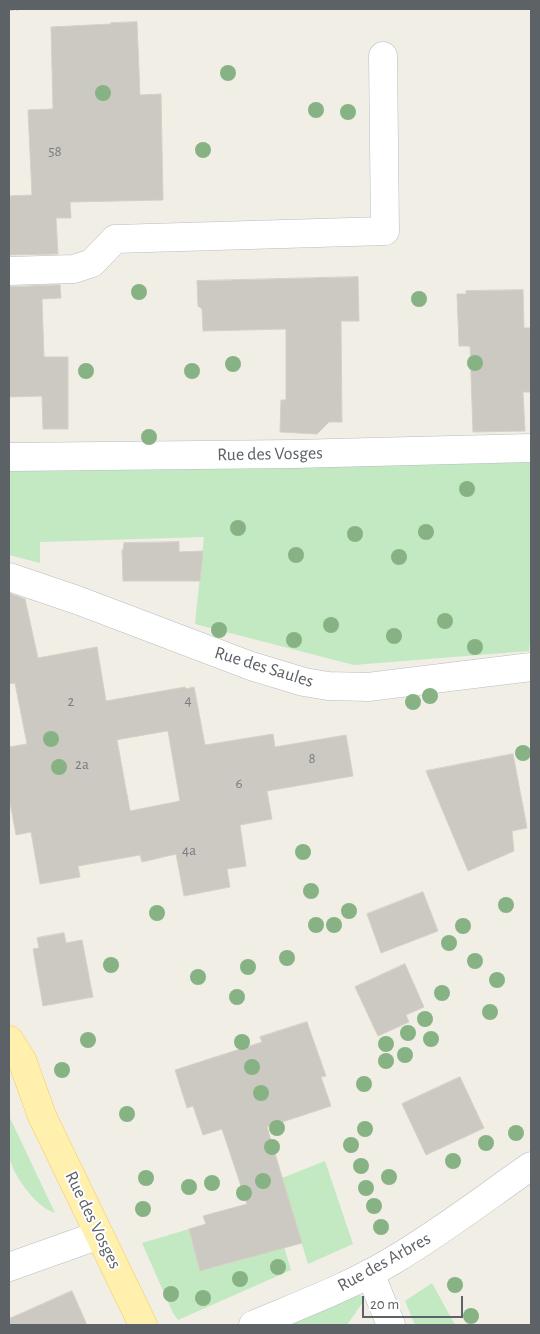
<!DOCTYPE html>
<html>
<head>
<meta charset="utf-8">
<style>
	body { margin:0 }
	#map { position:relative; width:540px; height:1334px; overflow:hidden; background:#f1eee6; font-family:"Alegreya Sans",sans-serif }
	canvas { display:block }
	.frame { position:absolute; inset:0; border:10px solid #5d6267; pointer-events:none }
	.scale { position:absolute; left:362px; top:1296px; width:101px; height:22px; box-sizing:border-box; border:2px solid #5d6267; border-top:0; padding-left:6px; font-size:15px; line-height:18px; white-space:nowrap; color:#5d6267; -webkit-text-stroke:4px #fff; paint-order:stroke }
</style>
</head>
<body>
<div id="map">
<canvas width="540" height="1334"></canvas>
<div class="frame"></div>
<div class="scale">20 m</div>
</div>
<script>
const c = document.querySelector('canvas').getContext('2d');
c.lineJoin = 'round';
function paint(path, color) { c.fillStyle = color; c.fill(path, 'evenodd'); }
function stroke(path, color, width, dash) { c.strokeStyle = color; c.lineWidth = width; c.lineCap = dash ? 'butt' : 'round'; c.setLineDash(dash || []); c.stroke(path); }
function label(font, color, halo, rows, align = 'center') {
  c.font = font + ' "Alegreya Sans",sans-serif'; c.lineWidth = 4; c.setLineDash([]); c.textBaseline = 'middle'; c.strokeStyle = halo; c.fillStyle = color; for (const [text, x, y, turn = 0] of rows) {
    c.save(); c.translate(x, y); c.rotate((+turn || 0) * Math.PI / 180); c.textAlign = isNaN(turn) ? turn : align; if (halo) c.strokeText(text, 0, 0); c.fillText(text, 0, 0); c.restore();
  }
}
paint(new Path2D(`
	M531,459V625L529,651L354,665L195,624L204,537L40,542V563L9,555V466Z
	M9,1116L11,1120L55,1213C36,1207 13,1176 9,1156C6,1144 9,1129 9,1116Z
	M325,1161L353,1244L308,1264L282,1178Z
	M189,1229L201,1271L252,1257L281,1237L291,1270L178,1320L173,1313L142,1243Z
	M432,1283L455,1325H415L405,1301Z
	M357,1295L362,1296L363,1302L347,1325H290Z`), '#c2e9c2');
const building = new Path2D(`
	M137,22L140,95L161,94L163,200L70,202L71,218H56L58,254L9,255V196L32,195L28,110L53,109L51,27L111,24V23Z
	M358,277L359,321H341L342,422H329L317,434L280,432L281,400H286V329L203,331L202,309L198,306L197,281Z
	M60,285L61,298L42,299L44,357H68V429H43L42,396L9,397V287Z
	M523,290L524,328H531V392H523L525,431L473,432L470,346H459L457,294H466V291Z
	M179,542V552L203,551L200,581H123L122,550H123L124,543Z
	M9,593L25,599L38,658L97,647L106,701L185,687L186,689L194,687L205,745L273,734L275,747L346,735L353,776L267,791L272,819L240,825L246,866L227,869L230,887L184,896L176,854L142,862L140,855L78,866L80,877L40,884L31,832L16,835L9,797V747L27,744L15,683L9,684ZM168,731L180,801L130,811L117,740Z
	M513,754L527,828L512,831L514,851L468,871L426,771Z
	M423,892L438,931L381,953L367,914Z
	M64,933L66,943L82,940L93,997L43,1006L33,949L39,948L37,938Z
	M405,964L424,1007L406,1015L409,1022L378,1036L355,987Z
	M307,1022L326,1076L321,1077L331,1106L267,1127L302,1243L200,1271L189,1229L206,1224L203,1216L247,1204L222,1129L203,1135L193,1106L187,1108L175,1070L262,1042L260,1037Z
	M460,1077L484,1128L426,1155L402,1104Z
	M72,1291L87,1325H9V1319Z`);
paint(building, '#ccc9c3');
stroke(building, '#d6d0c4', 1);
const minor = new Path2D(`
	M9,271L74,269L92,263L115,239L385,231L383,56
	M9,457L293,454L531,448
	M9,577L77,600L251,666L304,682L328,686L368,687L531,667
	M9,1267L99,1235
	M370,1273L391,1325
	M253,1325C300,1305 349,1287 392,1261C441,1232 485,1198 531,1166`);
const major = new Path2D(`
	M9,1040L22,1060L42,1116L143,1325`);
stroke(minor, '#b8bcc0', 29);
stroke(major, '#f9ca57', 29);
stroke(new Path2D(`
	M9,9H18`), '#99c8a6', 3, [5, 2.5]);
stroke(minor, '#fff', 28);
stroke(major, '#fff1ad', 28);
c.fillStyle = '#87b384';
for (const [x, y] of [
	[228,73],
	[103,93],
	[316,110],
	[348,112],
	[203,150],
	[139,292],
	[419,299],
	[475,363],
	[233,364],
	[86,371],
	[192,371],
	[149,437],
	[467,489],
	[238,528],
	[426,532],
	[355,534],
	[296,555],
	[399,557],
	[445,621],
	[331,625],
	[219,630],
	[394,636],
	[294,640],
	[475,647],
	[430,696],
	[413,702],
	[51,739],
	[523,753],
	[59,767],
	[303,852],
	[311,891],
	[506,905],
	[349,911],
	[157,913],
	[316,925],
	[334,925],
	[463,926],
	[449,943],
	[287,958],
	[475,961],
	[111,965],
	[248,967],
	[198,977],
	[497,980],
	[442,993],
	[237,997],
	[490,1012],
	[425,1019],
	[408,1033],
	[431,1039],
	[88,1040],
	[242,1042],
	[386,1044],
	[405,1055],
	[386,1061],
	[252,1067],
	[62,1070],
	[364,1084],
	[261,1093],
	[127,1114],
	[277,1128],
	[365,1129],
	[516,1133],
	[486,1143],
	[351,1145],
	[272,1147],
	[453,1161],
	[361,1166],
	[389,1177],
	[146,1178],
	[263,1181],
	[212,1183],
	[189,1187],
	[366,1188],
	[244,1193],
	[374,1206],
	[143,1209],
	[381,1227],
	[278,1267],
	[240,1279],
	[455,1285],
	[171,1294],
	[203,1298],
	[471,1316]
]) { c.beginPath(); c.arc(x, y, 8, 0, 2 * Math.PI); c.fill(); }
label('15px', '#797c7e', null, [
	["58",55,151],
	["4",188,700],
	["2",71,701],
	["8",312,758],
	["2a",82,764],
	["6",239,783],
	["4a",189,850]
]);
label('18px', '#5d6267', '#fff', [
	["Rue des Vosges",270,454,-1],
	["Rue des Saules",264,667,17],
	["Rue des Vosges",93,1220,64],
	["Rue des Arbres",384,1262,-29]
]);
</script>
</body>
</html>
